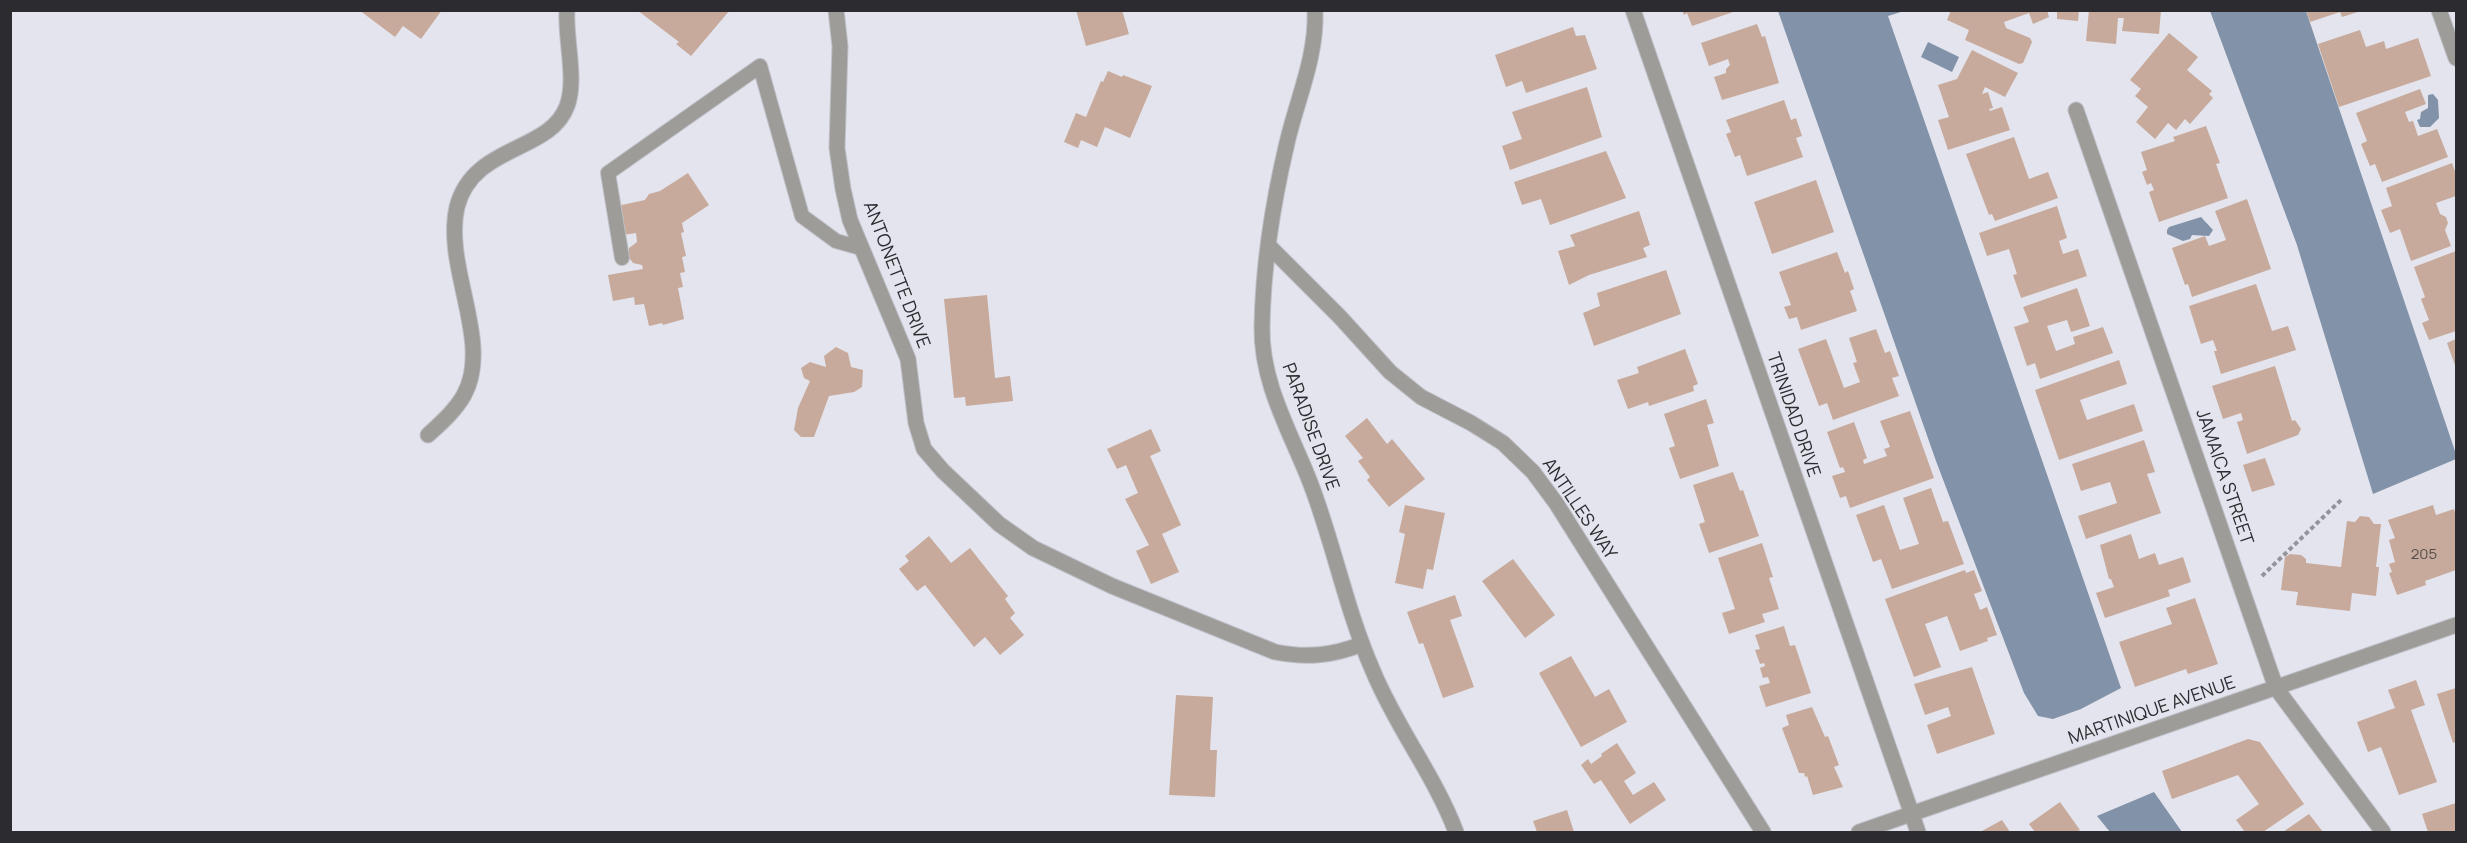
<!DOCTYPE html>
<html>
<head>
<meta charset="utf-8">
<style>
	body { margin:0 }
	#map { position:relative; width:2467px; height:843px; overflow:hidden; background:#e3e4ed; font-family:Manrope,sans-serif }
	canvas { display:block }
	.frame { position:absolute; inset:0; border:12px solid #2c2c30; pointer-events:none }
</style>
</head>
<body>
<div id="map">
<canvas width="2467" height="843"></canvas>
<div class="frame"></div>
</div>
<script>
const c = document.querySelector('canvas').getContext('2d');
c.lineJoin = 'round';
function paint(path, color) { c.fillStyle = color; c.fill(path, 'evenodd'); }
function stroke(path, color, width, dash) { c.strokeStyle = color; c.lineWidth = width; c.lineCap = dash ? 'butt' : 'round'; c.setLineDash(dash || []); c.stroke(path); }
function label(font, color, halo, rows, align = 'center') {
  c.font = font + ' Manrope,sans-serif'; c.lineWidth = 4.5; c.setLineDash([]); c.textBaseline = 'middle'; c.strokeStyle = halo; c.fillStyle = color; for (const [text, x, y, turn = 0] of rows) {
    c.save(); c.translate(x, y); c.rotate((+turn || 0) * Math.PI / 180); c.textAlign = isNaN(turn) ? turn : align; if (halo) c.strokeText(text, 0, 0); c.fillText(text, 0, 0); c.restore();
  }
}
paint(new Path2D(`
	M1778,11H1904L1888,16L2121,688L2081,709L2053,719L2038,716L2024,693L1936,461Z
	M2210,11H2306L2456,454V459L2373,494L2297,245Z
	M1928,42L1959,57L1952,72L1921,57Z
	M2433,94L2438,100L2439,118L2430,127H2420L2417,120L2420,119L2421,112L2428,108V95Z
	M2201,217L2213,230L2209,236L2192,235L2190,239L2183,241L2167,234V230L2169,227Z
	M2154,792L2182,832H2110L2097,816Z`), '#8192a9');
paint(new Path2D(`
	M359,10H442L421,39L403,26L395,37Z
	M637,10H730L691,56L676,44L679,42Z
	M1076,10H1122L1129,34L1086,46Z
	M1682,10H1736V11L1692,26L1687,13L1684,15Z
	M1951,10H2047L2049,17L2033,24L2029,13L2004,22L2006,28L2030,38L2032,42L2023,63L2019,64L1965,40L1969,30L1947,20Z
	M2057,10H2079L2078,21L2057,19Z
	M2089,10H2161L2159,34L2122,31L2124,18H2118L2116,44L2086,41Z
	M2306,10H2361V11L2342,17L2340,12L2310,22Z
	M1757,24L1762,37L1765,36L1779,83L1722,100L1714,77L1726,73V69L1730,65L1728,59L1709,66L1701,43Z
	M1573,27L1576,36L1585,35L1597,69L1526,93L1522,81L1506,87L1495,55Z
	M2360,30L2366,47L2384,41L2386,49L2418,38L2431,76L2339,107L2318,44Z
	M2169,33L2198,57L2187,70L2212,91L2209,94L2213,98L2190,124L2185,119L2176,130L2168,123L2155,139L2136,122L2148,107L2135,96L2141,89L2130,80Z
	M1972,50L2018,73L2005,97L1985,87L1982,94L1988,92L1993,108L1989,109L1990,111L2002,107L2010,130L1948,150L1938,120L1949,117L1938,85L1957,79Z
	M1108,71L1122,77L1123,75L1152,86L1130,138L1105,127L1097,147L1081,140L1078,148L1064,142L1076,113L1086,117L1101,81L1103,82Z
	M1587,87L1602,137L1510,170L1502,146L1522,139L1512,112Z
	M2420,89L2426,104L2405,112L2409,122L2413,121L2418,136L2437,129L2448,157L2382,182L2375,164L2370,166L2361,144L2367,141L2356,113Z
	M1784,100L1791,120L1796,118L1802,136L1796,138L1803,157L1747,176L1740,155L1735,157L1726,134L1731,132L1726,120Z
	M2206,126L2220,163L2216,164L2228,198L2159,222L2149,192L2154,190L2151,183L2147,185L2142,172L2147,170L2141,152L2175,141L2173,137Z
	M2014,137L2029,179L2048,172L2058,198L1995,221L1992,214L1989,215L1966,154Z
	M1606,151L1626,198L1550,225L1541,199L1522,205L1514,182Z
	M2452,163L2456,174V196L2436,203L2440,214L2446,217L2448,223L2445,230L2451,246L2411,261L2400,229L2390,233L2381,210L2392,206L2386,188Z
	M688,173L709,205L682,223L684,232L681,233L686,256L682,257L685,272L680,273L683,287L678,288L684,319L663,325L662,323L649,326L644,304L635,305L634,297L613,301L608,275L643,269L642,265L633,263L628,256L629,248L637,242L636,233L623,235L617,206L645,200L649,194L660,191Z
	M1816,180L1834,232L1772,254L1754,202Z
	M2247,199L2271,269L2192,297L2188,284L2185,285L2172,248L2205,236L2209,246L2226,240L2215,211Z
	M2057,206L2067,238L2059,241L2063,254L2078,249L2087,276L2021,298L2013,275L2017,274L2009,249L1987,256L1979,233Z
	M1639,211L1650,245L1643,248L1647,257L1589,275L1569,285L1558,251L1575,246L1570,235Z
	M2456,251V331L2429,340L2422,323L2429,320L2421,299L2425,297L2414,267Z
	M1837,252L1845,273L1848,271L1854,289L1850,291L1857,311L1801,330L1797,317L1789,319L1784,307L1791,305L1779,272Z
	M1666,270L1681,314L1594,346L1583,313L1600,306L1597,293Z
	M2256,284L2272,331L2288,326L2296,350L2221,374L2214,351H2217L2213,340L2201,344L2189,306Z
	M2077,288L2090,326L2071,332L2067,320L2047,326L2056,351L2075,344L2073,337L2103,327L2113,353L2040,379L2035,363L2027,366L2014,327L2029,322L2023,307Z
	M987,295L995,378L1010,376L1013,401L966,406L965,397L954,398L944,299Z
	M1876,329L1885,353L1890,351L1899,376L1892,378L1899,396L1833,420L1827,403L1819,406L1798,349L1826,339L1844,388L1860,382L1853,363L1857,362L1849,338Z
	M2456,339V368L2447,343Z
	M836,347L848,353L851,367L863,370L862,387L854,392L829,396L814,437H801L794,430L798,408L810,381L804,378L801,368L810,362L826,367L824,356Z
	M1685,349L1698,384L1693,386L1694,391L1649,406L1648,402L1628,409L1617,380L1639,373L1637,367Z
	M2119,360L2127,384L2080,400L2087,420L2134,404L2143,431L2059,460L2035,390Z
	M2275,366L2292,421L2295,420L2301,429L2298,435L2247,454L2237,422L2243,420L2241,413L2223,419L2212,386Z
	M1706,399L1714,423L1707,425L1719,466L1680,479L1669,448L1675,446L1664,414Z
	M1910,411L1934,478L1850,508L1846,496L1840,498L1832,476L1845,472L1843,467L1840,468L1827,432L1854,422L1867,458L1863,460L1864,464L1887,456L1884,449L1890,447L1880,421Z
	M1367,418L1387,444L1392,439L1425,479L1389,507L1367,480L1370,477L1358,461L1363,458L1345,436Z
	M1151,429L1161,451L1150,456L1181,525L1162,534L1179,572L1151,584L1136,551L1149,545L1125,499L1138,493L1126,465L1117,469L1107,449Z
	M2144,440L2155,472L2147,474L2161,513L2086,539L2078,516L2117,503L2110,482L2081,491L2072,464Z
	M2265,458L2275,485L2252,492L2243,465Z
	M1733,472L1740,491L1743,490L1759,536L1709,553L1699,524L1705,522L1693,485Z
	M1931,488L1943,522L1948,521L1964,564L1892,589L1881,559L1873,562L1856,515L1884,505L1900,550L1919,544L1903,498Z
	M1405,505L1445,513L1433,570L1427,569L1423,589L1395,583L1405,534L1399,532Z
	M2433,505L2436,515L2454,509L2456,516V570L2425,581L2426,585L2397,595L2389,573L2392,572L2389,564L2395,562L2389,540L2395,538L2388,520Z
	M2360,516L2369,517L2374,524H2381L2376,567H2379L2376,596L2352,593L2350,611L2296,605L2298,592L2281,590L2285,557L2290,554L2301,555L2306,559V563L2341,567L2347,521L2355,522Z
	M2131,534L2139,559L2155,553L2159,565L2183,557L2191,582L2168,590L2170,596L2105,618L2096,593L2114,587L2111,579H2109L2100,545Z
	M929,536L951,563L970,548L1008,596L1005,599L1015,613L1010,618L1024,635L1000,655L985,637L974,647L925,585L917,591L899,569L909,561L905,556Z
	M1762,543L1773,577L1769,578L1779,609L1762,614L1765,622L1729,634L1722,613L1735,609L1718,558Z
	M1513,559L1555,615L1525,638L1482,581Z
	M1965,570L1966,573L1974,570L1982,591L1974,594L1980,610L1987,607L1997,635L1987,638L1988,641L1960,651L1947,616L1925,624L1941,667L1914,677L1885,599Z
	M1455,595L1462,616L1450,620L1474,687L1443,698L1423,643L1419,644L1407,612Z
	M2195,598L2218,664L2188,674L2186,669L2135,687L2119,642L2172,624L2166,608Z
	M1784,626L1790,646L1795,645L1811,693L1766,707L1759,686L1770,683L1768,677L1763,678L1760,668L1765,666L1764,663L1760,664L1755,650L1760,649L1755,635Z
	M1571,656L1595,697L1609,689L1627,722L1581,747L1539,673Z
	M1972,667L1995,734L1937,754L1927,725L1951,716L1948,707L1925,715L1914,684Z
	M2416,680L2425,705L2411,710L2437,782L2399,795L2381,747L2368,752L2357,722L2395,708L2388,690Z
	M2456,688V742L2453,743L2437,694Z
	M1176,695L1213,697L1210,750H1217L1215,797L1169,795Z
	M1812,707L1825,737L1828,736L1839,765L1834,767L1843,787L1813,795L1807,776L1805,777L1804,773H1799L1782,728L1789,725L1786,715Z
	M2248,739L2260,742L2304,804L2263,832H2245L2236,820L2259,804L2238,775L2172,799L2162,771Z
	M1617,743L1636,773L1624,781L1633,795L1654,782L1666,800L1630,824L1601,780L1594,784L1581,765L1588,759L1591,764L1602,756L1601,754Z
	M2060,802L2080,830L2076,832H2035L2029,824Z
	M2456,803V832H2428L2422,814Z
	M1567,810L1574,832H1537L1533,821Z
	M2309,814L2323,832H2283Z
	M2002,820L2010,832H1980Z`), '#c7aa9b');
const service = new Path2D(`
	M622,258L608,173L760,66L802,216L836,241L861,248`);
const minor = new Path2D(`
	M836,10L840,46L837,148L843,189L850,220L908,359L916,423L924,449L943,471L999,524L1033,548L1112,586L1275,652C1306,658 1332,656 1362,644
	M1633,10L1918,832
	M2439,10L2456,58
	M2076,110L2276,688L2383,832
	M1269,246L1340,317L1390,372L1421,397L1471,423L1503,443L1533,472L1556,503L1763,832
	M428,435C441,423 455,411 464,395C493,342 443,267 457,207C473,144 550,153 567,106C577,80 565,39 567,10
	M1859,832L2456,625`);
const tertiary = new Path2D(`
	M1315,10C1317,57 1297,99 1287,143C1273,202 1263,266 1262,327C1261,383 1290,431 1310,482C1334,544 1346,610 1373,671C1396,727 1435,776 1456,832`);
stroke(service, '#bebfc7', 16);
stroke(minor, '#bebfc7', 17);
stroke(tertiary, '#bebfc7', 17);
stroke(new Path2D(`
	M2262,576L2341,500`), '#93939a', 4, [4.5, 3]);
stroke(service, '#9e9c98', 14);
stroke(minor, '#9e9c98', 15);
stroke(tertiary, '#9e9c98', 15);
label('15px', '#534c4b', null, [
	["205",2424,555]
]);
label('18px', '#2c2c30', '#e3e4ed', [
	["ANTONETTE DRIVE",896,275,69],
	["TRINIDAD DRIVE",1793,415,71],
	["PARADISE DRIVE",1310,427,70],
	["JAMAICA STREET",2224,477,71],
	["ANTILLES WAY",1579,509,56],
	["MARTINIQUE AVENUE",2152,711,-19]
]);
</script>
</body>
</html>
